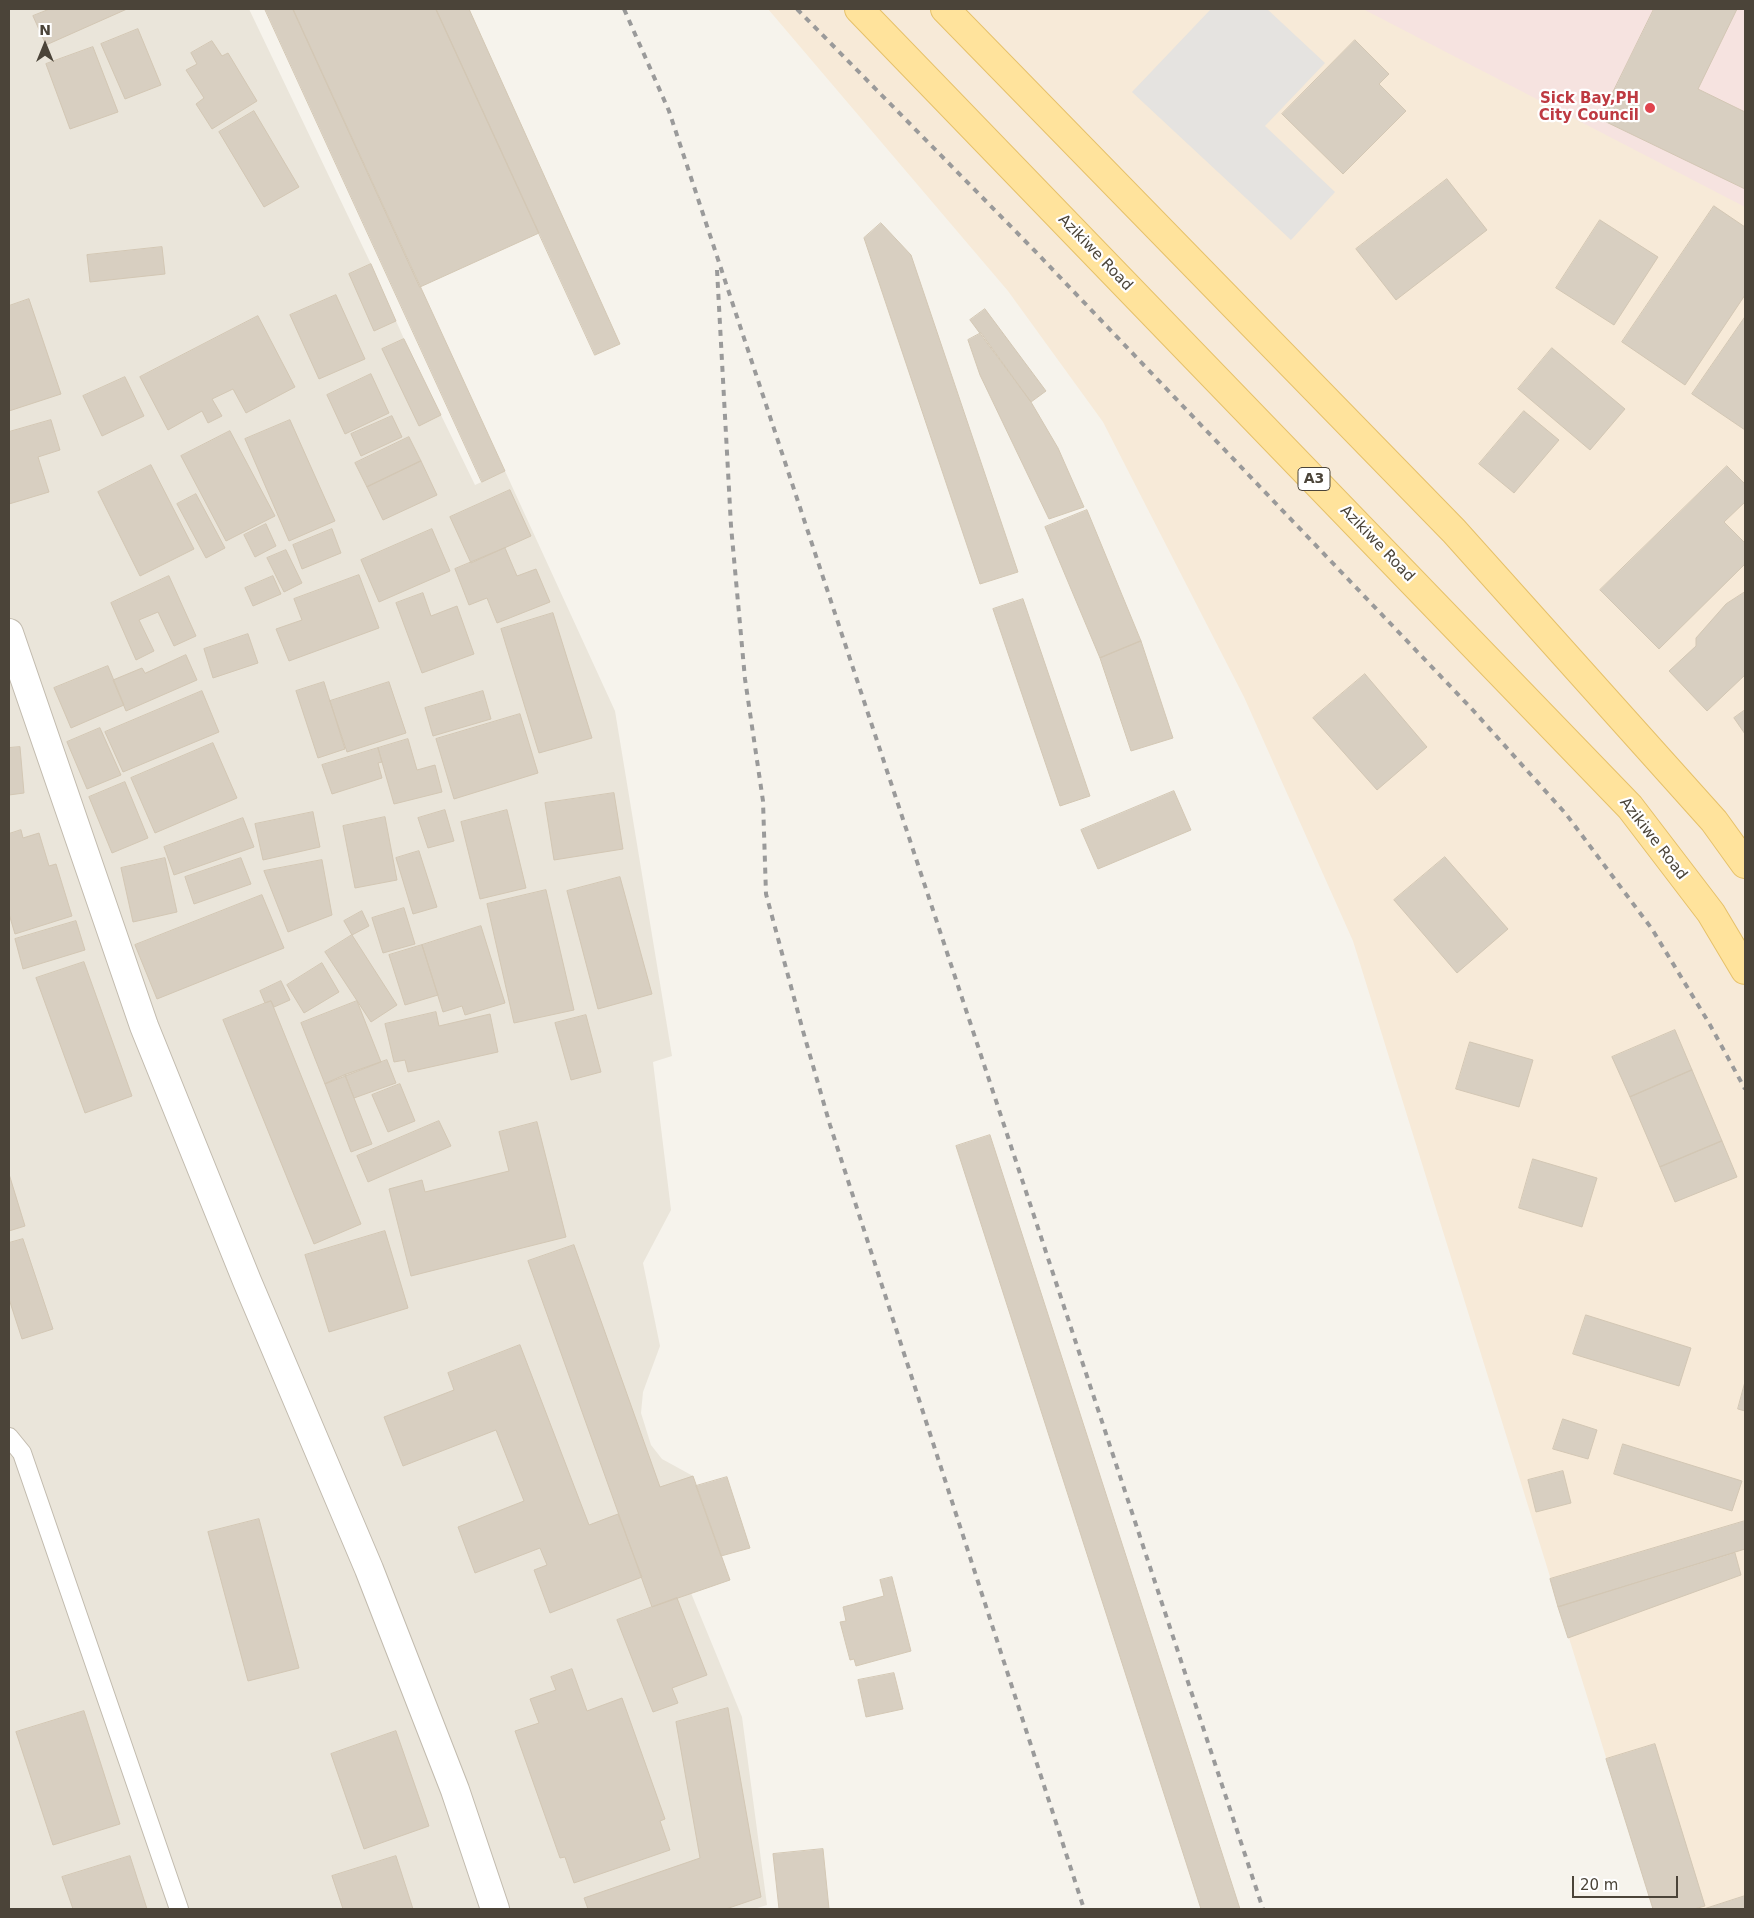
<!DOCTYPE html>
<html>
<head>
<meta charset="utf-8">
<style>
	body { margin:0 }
	#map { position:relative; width:1754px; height:1918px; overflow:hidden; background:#f6f3ec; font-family:"DejaVu Sans",sans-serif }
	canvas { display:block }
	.frame { position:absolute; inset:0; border:10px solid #4b4439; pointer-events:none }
	.north { position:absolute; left:20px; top:20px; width:50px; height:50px; -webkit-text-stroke:4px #fff; paint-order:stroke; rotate:0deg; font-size:14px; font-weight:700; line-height:20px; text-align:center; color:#4b4439 }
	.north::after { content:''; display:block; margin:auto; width:18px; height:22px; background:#4b4439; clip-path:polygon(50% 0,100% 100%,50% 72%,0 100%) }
	.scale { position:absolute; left:1572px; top:1876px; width:106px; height:22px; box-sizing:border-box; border:2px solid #4b4439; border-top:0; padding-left:6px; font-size:15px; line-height:18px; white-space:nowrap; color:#4b4439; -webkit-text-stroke:4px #fff; paint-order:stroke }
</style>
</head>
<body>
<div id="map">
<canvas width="1754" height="1918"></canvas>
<div class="frame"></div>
<div class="north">N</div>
<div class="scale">20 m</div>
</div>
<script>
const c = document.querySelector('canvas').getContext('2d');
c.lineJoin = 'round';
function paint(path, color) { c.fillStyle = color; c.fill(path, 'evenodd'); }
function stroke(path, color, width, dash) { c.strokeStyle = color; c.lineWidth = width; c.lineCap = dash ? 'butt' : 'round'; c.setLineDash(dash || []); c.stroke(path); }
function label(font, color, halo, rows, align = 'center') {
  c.font = font + ' "DejaVu Sans",sans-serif'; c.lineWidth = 4.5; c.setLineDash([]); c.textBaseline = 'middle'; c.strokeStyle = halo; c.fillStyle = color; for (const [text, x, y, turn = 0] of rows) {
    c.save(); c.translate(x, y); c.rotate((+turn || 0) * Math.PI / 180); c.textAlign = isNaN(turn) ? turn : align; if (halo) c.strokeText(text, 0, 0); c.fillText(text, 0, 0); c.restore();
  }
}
paint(new Path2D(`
	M9,9H249L371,264L404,339L475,485L505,471L615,711L672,1056L653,1062L671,1210L643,1263L660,1346L643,1392L641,1413L651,1445L662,1459L693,1476L730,1580L691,1593L742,1717L767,1905L754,1909H9Z`), '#eae5da');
paint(new Path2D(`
	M768,9H1745V1909H1653L1353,941L1244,697L1103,422L1008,291Z`), '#f7ead8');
paint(new Path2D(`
	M1363,9H1745V207Z`), '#f6e3e0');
paint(new Path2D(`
	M1211,9H1267L1325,63L1265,126L1335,192L1291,240L1132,92Z`), '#e5e3e0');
const building = new Path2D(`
	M50,9H127L46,45L33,16Z
	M265,9H293L505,471L482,482Z
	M293,9H436L539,233L420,287Z
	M436,9H469L620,344L595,355Z
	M1654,9H1737L1698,89L1745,112V189L1600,119Z
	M138,29L161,85L125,99L101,44Z
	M1355,40L1389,74L1379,84L1406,111L1343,174L1282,114Z
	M212,41L222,56L228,53L257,101L212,129L196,104L204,98L186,70L197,64L191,53Z
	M93,47L118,112L70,129L46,64Z
	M254,111L299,187L264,207L219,132Z
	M1447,179L1487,230L1396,300L1356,249Z
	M1714,206L1745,227V295L1685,385L1622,342Z
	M1600,220L1658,257L1614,325L1556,288Z
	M881,223L911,255L1018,572L980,584L864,238Z
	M162,247L165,274L90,282L87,255Z
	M371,264L396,321L374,331L349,274Z
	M336,295L365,359L319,379L290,315Z
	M29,299L61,394L9,411V306Z
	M985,309L1046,391L1031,402L970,320Z
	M258,316L295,387L246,413L233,389L212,399L222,416L208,423L202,411L168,430L140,377Z
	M1745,317V430L1692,394Z
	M981,333L1031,402L1058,448L1084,507L1049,519L980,375L968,340Z
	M404,339L441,415L419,426L382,349Z
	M1552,348L1625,409L1590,450L1518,389Z
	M371,374L389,413L345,434L327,395Z
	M125,377L144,416L102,436L83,396Z
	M1524,411L1559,440L1514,493L1479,464Z
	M392,416L402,437L361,456L351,434Z
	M51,420L60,450L38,457L49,492L9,504V432Z
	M290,420L335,521L289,541L245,439Z
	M230,431L275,516L226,541L181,456Z
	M409,437L421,461L367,487L355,463Z
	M421,461L437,495L383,520L367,487Z
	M151,465L194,549L140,576L98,492Z
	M1727,466L1745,484V502L1724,522L1745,543V564L1659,649L1600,590Z
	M510,490L531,536L471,563L450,517Z
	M196,494L225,548L206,558L177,504Z
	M1087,510L1141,641L1100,658L1045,527Z
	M266,524L276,546L255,557L244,535Z
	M332,529L341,553L302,569L293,545Z
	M432,529L450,571L379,602L361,560Z
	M505,548L517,576L536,569L550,602L497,623L487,598L469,605L455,569Z
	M286,550L302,583L284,592L267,558Z
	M359,575L379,628L289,661L276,629L302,620L294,599Z
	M169,576L196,636L174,646L158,612L139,620L154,651L136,660L111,603Z
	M273,576L281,594L253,606L245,588Z
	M1745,592V675L1707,711L1669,671L1696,646V638L1726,604Z
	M423,593L431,616L457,606L474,654L422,673L396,603Z
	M1023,599L1090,796L1060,806L993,609Z
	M553,613L592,738L539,753L501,629Z
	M248,634L258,663L213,678L204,649Z
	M1141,641L1173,738L1131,751L1100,658Z
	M186,655L197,680L126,711L113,680L142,668L145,673Z
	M108,666L124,705L71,728L54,688Z
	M1365,674L1427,747L1377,790L1313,718Z
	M324,682L345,749L318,758L296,691Z
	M389,682L406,733L347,752L330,701Z
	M202,691L219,732L123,772L105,732Z
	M483,691L491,719L433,736L425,708Z
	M1745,710V734L1734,718Z
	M520,714L538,773L454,799L436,739Z
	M100,728L121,775L87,789L67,742Z
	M408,739L417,770L435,765L442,792L394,804L378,748Z
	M213,743L237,798L155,833L131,778Z
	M20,747L24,793L9,795V748Z
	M378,748L382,762L378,763L382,778L332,794L322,765Z
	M125,782L148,838L112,853L89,797Z
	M1174,791L1191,830L1098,869L1081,830Z
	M614,793L623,849L554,860L545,803Z
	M445,810L454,841L428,848L418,818Z
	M507,810L526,888L480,899L461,822Z
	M313,812L320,847L263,860L255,824Z
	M385,817L397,880L355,888L343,826Z
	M243,818L254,847L174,875L164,847Z
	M21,830L23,838L39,833L49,866L56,864L72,916L15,934L9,914V834Z
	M419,851L437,907L413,914L396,858Z
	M1445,857L1508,929L1457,973L1394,900Z
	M165,858L177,912L133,922L121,868Z
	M241,858L251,884L194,904L185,877Z
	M322,860L332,915L288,932L264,871Z
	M620,877L652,994L598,1009L567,891Z
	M546,890L574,1010L514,1023L487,904Z
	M262,895L284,948L157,999L135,945Z
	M404,908L415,944L383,953L372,918Z
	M362,911L369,926L352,935L344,921Z
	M76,921L85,950L23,969L15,939Z
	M481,926L505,1003L465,1015L462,1006L443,1012L422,945Z
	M352,935L397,1005L371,1022L325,952Z
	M422,945L438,995L405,1005L389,955Z
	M84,962L132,1096L85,1113L36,978Z
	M322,963L339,992L304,1013L287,985Z
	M281,981L290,1000L274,1007L271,1001L265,1003L260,991Z
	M271,1001L361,1224L314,1244L223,1020Z
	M357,1001L381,1062L325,1084L301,1023Z
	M436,1012L439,1026L490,1014L498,1052L408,1072L405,1060L394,1062L385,1024Z
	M586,1015L601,1072L571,1080L555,1023Z
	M1675,1030L1692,1070L1630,1097L1612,1057Z
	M1470,1042L1533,1060L1519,1107L1456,1089Z
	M387,1060L396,1083L354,1098L345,1075Z
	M1692,1070L1722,1141L1660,1167L1630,1097Z
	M345,1075L372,1144L351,1152L325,1084Z
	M400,1084L415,1121L388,1132L372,1095Z
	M439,1121L451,1146L368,1182L357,1156Z
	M537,1122L566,1237L411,1276L389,1189L422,1180L425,1192L509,1171L499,1132Z
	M990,1135L1240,1909H1201L956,1146Z
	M1722,1141L1737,1177L1675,1202L1660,1167Z
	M1533,1159L1597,1178L1582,1227L1519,1208Z
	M9,1174L25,1226L9,1231Z
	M385,1231L408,1308L329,1332L305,1255Z
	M23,1239L53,1329L22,1339L9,1299V1243Z
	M574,1245L660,1487L693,1476L730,1580L652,1607L528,1261Z
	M1586,1315L1691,1348L1679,1386L1573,1354Z
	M520,1345L589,1525L618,1514L642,1577L550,1613L534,1570L547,1565L540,1548L475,1573L458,1527L524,1501L496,1430L403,1466L384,1417L454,1390L448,1373Z
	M1745,1382V1411L1738,1409Z
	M1563,1419L1597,1430L1588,1459L1553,1449Z
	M1623,1444L1742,1481L1732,1511L1614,1474Z
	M1563,1471L1571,1503L1536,1512L1528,1480Z
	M727,1477L750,1548L721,1556L696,1486Z
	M259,1519L299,1668L248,1681L208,1532Z
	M1745,1521V1549L1558,1607L1550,1579Z
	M1735,1553L1741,1575L1568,1638L1558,1607Z
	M892,1577L911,1651L856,1666L854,1659L850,1660L840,1622L846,1621L843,1607L884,1596L880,1580Z
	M677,1598L707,1675L672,1688L678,1703L653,1712L617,1620Z
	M572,1669L587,1711L622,1698L665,1819L660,1821L670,1850L574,1883L565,1857L560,1858L515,1731L539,1723L530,1699L556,1690L551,1677Z
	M894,1673L903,1709L866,1717L858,1680Z
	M728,1708L761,1897L726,1909H588L584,1898L700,1858L676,1722Z
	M84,1711L120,1824L53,1845L16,1732Z
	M396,1731L429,1826L364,1849L331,1754Z
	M1655,1744L1705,1906L1694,1909H1653L1606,1759Z
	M823,1849L829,1909H779L773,1854Z
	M130,1856L147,1909H73L62,1877Z
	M396,1856L413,1909H343L332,1876Z
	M1745,1896V1909H1704Z`);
paint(building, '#d8cfc1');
stroke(building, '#d3c7b4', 1);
const lane = new Path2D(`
	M9,1437L22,1453L179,1909`);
const street = new Path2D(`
	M9,633L144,1026L247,1281L369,1569L455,1790L495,1909`);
const primary = new Path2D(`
	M859,9L1630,807L1711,913L1745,970
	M945,9L1454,531L1714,821L1745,864`);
stroke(lane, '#c2bbae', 20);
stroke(street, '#c2bbae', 30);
stroke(primary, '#e6c16a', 30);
stroke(lane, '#fff', 18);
stroke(street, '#fff', 28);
stroke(primary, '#ffe39c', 28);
stroke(new Path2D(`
	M624,9L669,111L1263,1909
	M797,9L1034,250L1471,708L1566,814L1652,929L1709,1023L1745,1089
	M717,270L731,526L745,679L763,801L766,894L803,1031L830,1125L1084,1909`), '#9a9a9a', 4, [6, 6]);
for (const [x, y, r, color] of [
	[1650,108,6,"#e0444e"]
]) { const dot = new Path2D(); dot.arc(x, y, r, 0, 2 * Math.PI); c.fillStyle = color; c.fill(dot); stroke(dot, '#fff', 2); }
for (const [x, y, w] of [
	[1314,479,32]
]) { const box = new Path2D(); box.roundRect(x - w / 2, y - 11.5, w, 23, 4); c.fillStyle = '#fff'; c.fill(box); stroke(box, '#4b4439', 1); }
label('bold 14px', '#4b4439', null, [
	["A3",1314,479]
]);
label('bold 15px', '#be3a42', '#fff', [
	["Sick Bay,PH",1639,99],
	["City Council",1639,116]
], 'right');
label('15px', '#4b4439', '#fff', [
	["Azikiwe Road",1095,253,46],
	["Azikiwe Road",1377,544,46],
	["Azikiwe Road",1653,839,52]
]);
</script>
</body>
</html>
